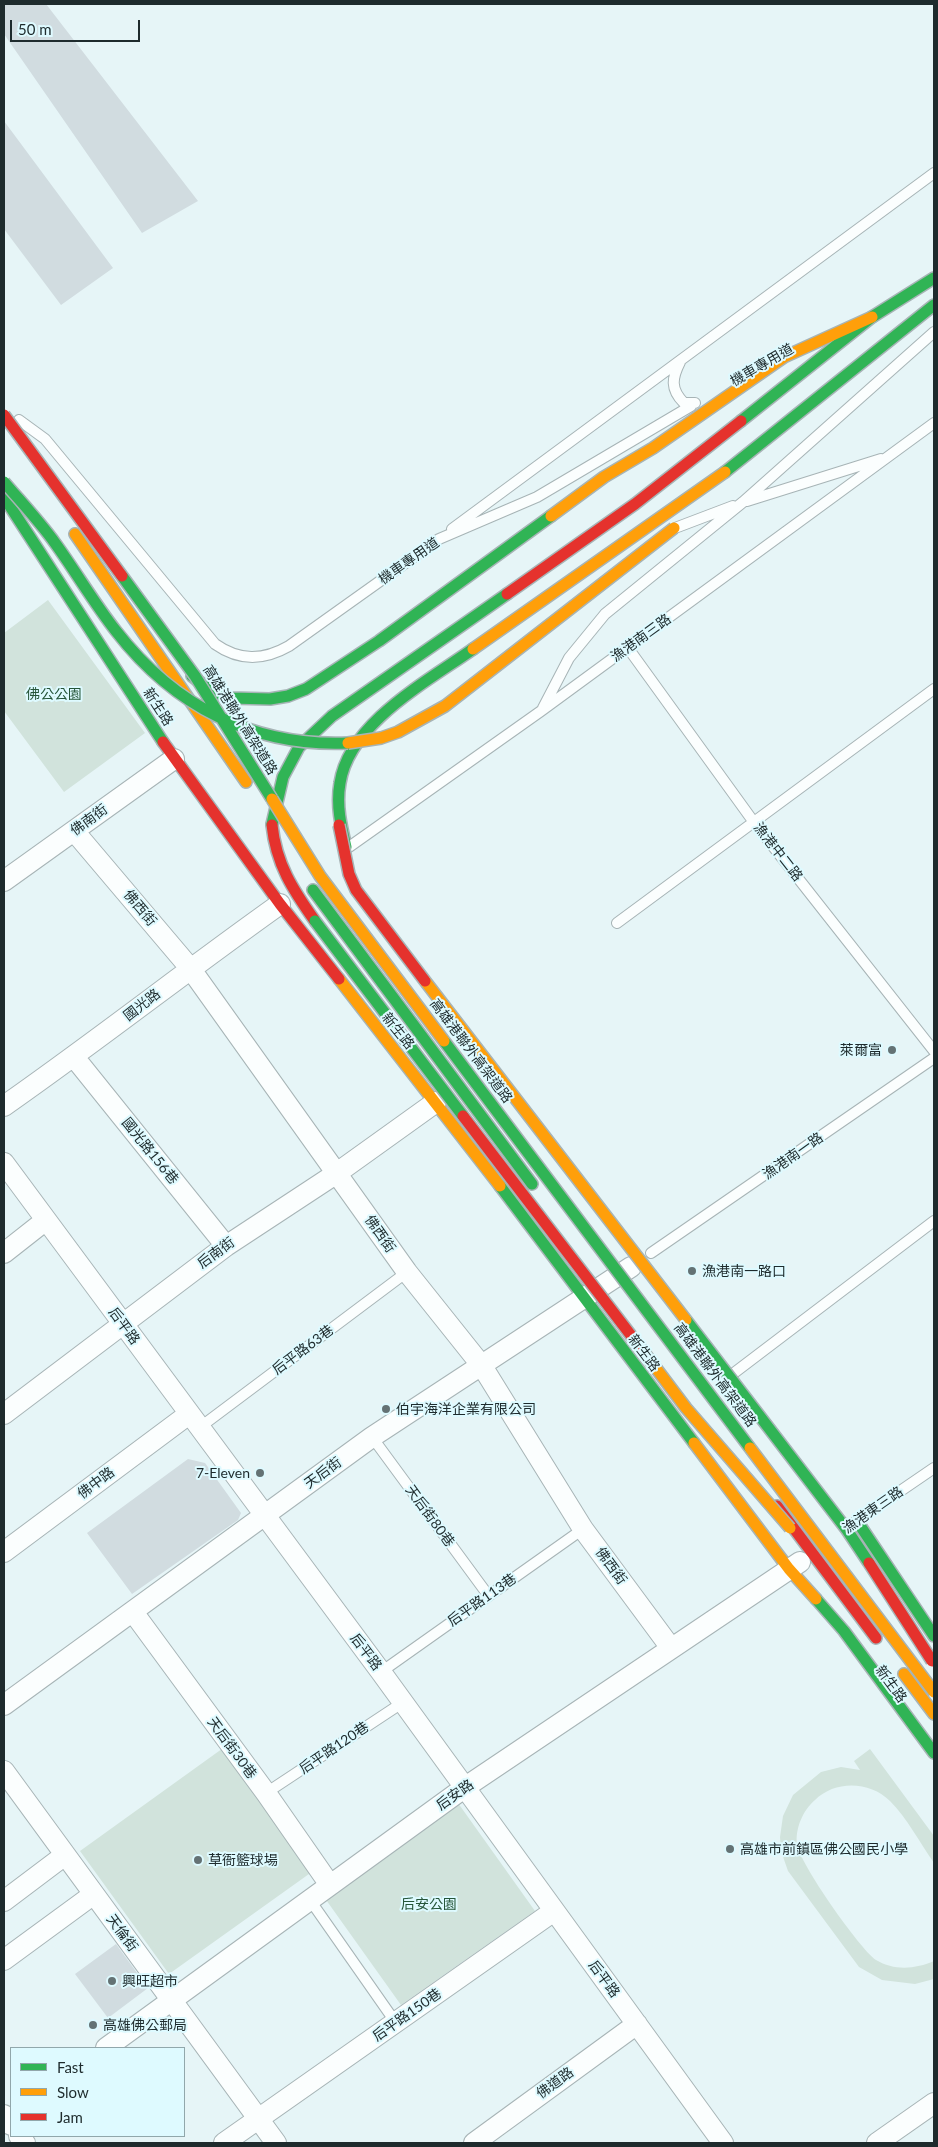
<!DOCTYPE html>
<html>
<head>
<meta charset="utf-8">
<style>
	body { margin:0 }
	#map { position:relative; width:938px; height:2147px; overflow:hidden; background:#e6f5f7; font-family:Lato,sans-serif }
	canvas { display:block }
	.frame { position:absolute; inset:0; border:5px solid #1e2b2d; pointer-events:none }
	.legend { position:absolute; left:10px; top:2047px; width:175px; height:90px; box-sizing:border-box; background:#defaff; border:1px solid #91a7ab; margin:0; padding:6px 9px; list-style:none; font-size:15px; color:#1e2b2d }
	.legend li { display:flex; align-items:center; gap:10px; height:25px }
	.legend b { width:25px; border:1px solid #91a7ab }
	.scale { position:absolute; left:10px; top:20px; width:130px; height:22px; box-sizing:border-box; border:2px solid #1e2b2d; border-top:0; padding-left:6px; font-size:15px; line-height:18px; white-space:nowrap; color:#1e2b2d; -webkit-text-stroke:4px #defaff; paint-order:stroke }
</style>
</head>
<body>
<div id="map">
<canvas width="938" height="2147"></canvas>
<div class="frame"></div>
<ul class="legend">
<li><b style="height:6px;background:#30b455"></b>Fast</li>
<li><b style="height:6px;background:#ff9f0a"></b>Slow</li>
<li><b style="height:6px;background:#e5322d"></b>Jam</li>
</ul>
<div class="scale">50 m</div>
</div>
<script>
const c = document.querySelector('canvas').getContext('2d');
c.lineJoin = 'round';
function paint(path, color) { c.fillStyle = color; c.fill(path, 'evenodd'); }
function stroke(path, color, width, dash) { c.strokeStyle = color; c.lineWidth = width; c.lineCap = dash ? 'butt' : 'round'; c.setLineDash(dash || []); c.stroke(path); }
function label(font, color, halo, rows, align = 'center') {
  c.font = font + ' Lato,"Noto Sans TC",sans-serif'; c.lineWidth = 4; c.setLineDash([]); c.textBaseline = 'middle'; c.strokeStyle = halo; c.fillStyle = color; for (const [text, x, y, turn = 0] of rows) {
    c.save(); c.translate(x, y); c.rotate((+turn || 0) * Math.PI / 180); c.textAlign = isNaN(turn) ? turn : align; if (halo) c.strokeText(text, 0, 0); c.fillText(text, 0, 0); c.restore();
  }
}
paint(new Path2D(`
	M48,600L145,733L64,792L4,711V633Z
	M226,1746L316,1869L169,1974L80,1851Z
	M870,1749L934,1836V1863C920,1843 907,1818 890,1801C870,1781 835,1780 815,1800C803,1810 795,1829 797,1844C799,1863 860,1949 876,1960C894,1971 916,1969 934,1961V1979L915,1984L882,1980L859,1967L788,1871L781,1851L780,1837L783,1816L793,1795L821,1772L841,1767L860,1770L854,1761Z
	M458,1803L535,1911L401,2005L324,1897Z`), '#d1e3dc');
paint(new Path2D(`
	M4,4H46L198,201L142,233L4,34Z
	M4,121L113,268L61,305L4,229Z
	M188,1459L205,1463L241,1513L238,1520L132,1594L87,1533Z
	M116,1944L148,1988L108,2018L75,1974Z`), '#d1dce0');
const lane = new Path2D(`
	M680,362C672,378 670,389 684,403H695
	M19,420L45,439L215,644C239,661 263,661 289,646L439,539L537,497L691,406
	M747,501L881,459
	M675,528L733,506
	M452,529L934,173
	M628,648L753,821L934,1051
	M543,708L569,658L605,614L743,502L934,332
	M349,847L541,711L934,423
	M617,923L934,689
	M651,1253L934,1058
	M730,1376L934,1221
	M199,1428L407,1272
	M372,1437L488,1595
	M855,1522L934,1468
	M381,1672L583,1529
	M266,1793L402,1703
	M310,1900L396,2023`);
const street = new Path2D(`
	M74,831L190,968L407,1272L482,1366L583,1529L671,1648
	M4,881L174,759
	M74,1057L226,1246
	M4,1106C97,1041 187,970 280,904
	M4,1163L381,1672L723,2143
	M4,1253L46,1220
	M4,1414L226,1246L337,1173L436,1102
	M4,1552L189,1414
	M133,1612L266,1793L330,1885
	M4,1705L372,1437L631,1267
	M4,1771L276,2143
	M4,1901L65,1855
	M4,1960L94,1894
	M106,2048L464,1788L800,1562
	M4,2115L11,2125
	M19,2136L25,2143
	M224,2143L554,1911
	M474,2143L637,2024
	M877,2143L934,2103`);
const fast = new Path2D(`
	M741,421L872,317L934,278
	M725,472L934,305
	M4,497L163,742
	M192,676L211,691L231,698L270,699L288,696L306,689L379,641L551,516
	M272,824L283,777L299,747L332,716L507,594
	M346,847C341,826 336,805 340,783C349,723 428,681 473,649
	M313,890L532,1184
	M500,1186L694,1443
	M861,1527L934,1636
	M816,1599L844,1631L934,1753`);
const slow = new Path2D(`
	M551,516L604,477L653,448L784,357L872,317
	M75,534L246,782
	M473,649L725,472
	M339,979L500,1186
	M694,1443L789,1569L816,1599
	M904,1674L934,1714`);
const jam = new Path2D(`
	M507,594L635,504L741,421
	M163,742L280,904L339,979
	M272,825C276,864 293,890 315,921
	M777,1506L876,1638`);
stroke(lane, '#a7b4b6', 12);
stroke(street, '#a7b4b6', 22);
stroke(fast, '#a7b4b6', 14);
stroke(slow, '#a7b4b6', 14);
stroke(jam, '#a7b4b6', 14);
stroke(lane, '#fbfefe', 10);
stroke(street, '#fbfefe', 20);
stroke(fast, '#30b455', 11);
stroke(slow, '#ff9f0a', 11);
stroke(jam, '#e5322d', 11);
const fastBridge = new Path2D(`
	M4,482C21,502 40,522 55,543C76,572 94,603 116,631C174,706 253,747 348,743
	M122,576L195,676L272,799
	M315,921L463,1116
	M444,1041L750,1448
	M686,1320L847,1530L869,1563`);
const slowBridge = new Path2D(`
	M348,743L381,738L398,732L445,706L674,528
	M272,799L320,876L444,1041
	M425,981L686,1320
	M646,1355L686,1408L790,1528
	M750,1448L934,1692`);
const jamBridge = new Path2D(`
	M4,415L122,576
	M339,825L349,874L356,890L425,981
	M463,1116L646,1355
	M869,1563L932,1661`);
stroke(fastBridge, '#a7b4b6', 14, []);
stroke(slowBridge, '#a7b4b6', 14, []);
stroke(jamBridge, '#a7b4b6', 14, []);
stroke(fastBridge, '#30b455', 11);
stroke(slowBridge, '#ff9f0a', 11);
stroke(jamBridge, '#e5322d', 11);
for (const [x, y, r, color] of [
	[892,1050,5,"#647274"],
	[692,1271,5,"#647274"],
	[386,1409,5,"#647274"],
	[260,1473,5,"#647274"],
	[730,1849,5,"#647274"],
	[198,1860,5,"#647274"],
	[112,1981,5,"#647274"],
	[93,2025,5,"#647274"]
]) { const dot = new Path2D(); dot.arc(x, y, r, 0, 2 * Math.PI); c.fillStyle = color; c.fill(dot); stroke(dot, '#defaff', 2); }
label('14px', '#1e2b2d', '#defaff', [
	["機車專用道",762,365,-30],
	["機車專用道",409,561,-35],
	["漁港南三路",641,638,-36],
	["新生路",158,707,57],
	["高雄港聯外高架道路",240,720,58],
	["佛南街",89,820,-36],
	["漁港中二路",778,852,52],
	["佛西街",140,908,50],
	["國光路",142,1005,-38],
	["新生路",398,1031,51],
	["高雄港聯外高架道路",471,1051,53],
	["國光路156巷",150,1151,51],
	["漁港南一路",793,1156,-35],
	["佛西街",380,1234,55],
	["后南街",216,1253,-36],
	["后平路",124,1326,54],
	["后平路63巷",303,1350,-37],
	["新生路",644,1353,53],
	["高雄港聯外高架道路",715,1375,53],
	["天后街",323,1473,-36],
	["佛中路",96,1483,-37],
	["漁港東三路",873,1510,-35],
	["天后街80巷",430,1516,54],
	["佛西街",611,1566,54],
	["后平路113巷",482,1600,-35],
	["后平路",366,1652,53],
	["新生路",891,1684,54],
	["天后街30巷",232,1748,54],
	["后平路120巷",334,1748,-34],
	["后安路",455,1795,-35],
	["天倫街",122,1933,54],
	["后平路",604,1979,54],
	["后平路150巷",407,2015,-35],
	["佛道路",555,2083,-36]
]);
label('14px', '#255539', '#defaff', [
	["佛公公園",54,694],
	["后安公園",429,1904]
]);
label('14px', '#1e2b2d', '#defaff', [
	["萊爾富",882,1050,"right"],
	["漁港南一路口",702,1271],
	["伯宇海洋企業有限公司",396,1409],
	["7-Eleven",250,1473,"right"],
	["高雄市前鎮區佛公國民小學",740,1849],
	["草衙籃球場",208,1860],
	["興旺超市",122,1981],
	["高雄佛公郵局",103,2025]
], 'left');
</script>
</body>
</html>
